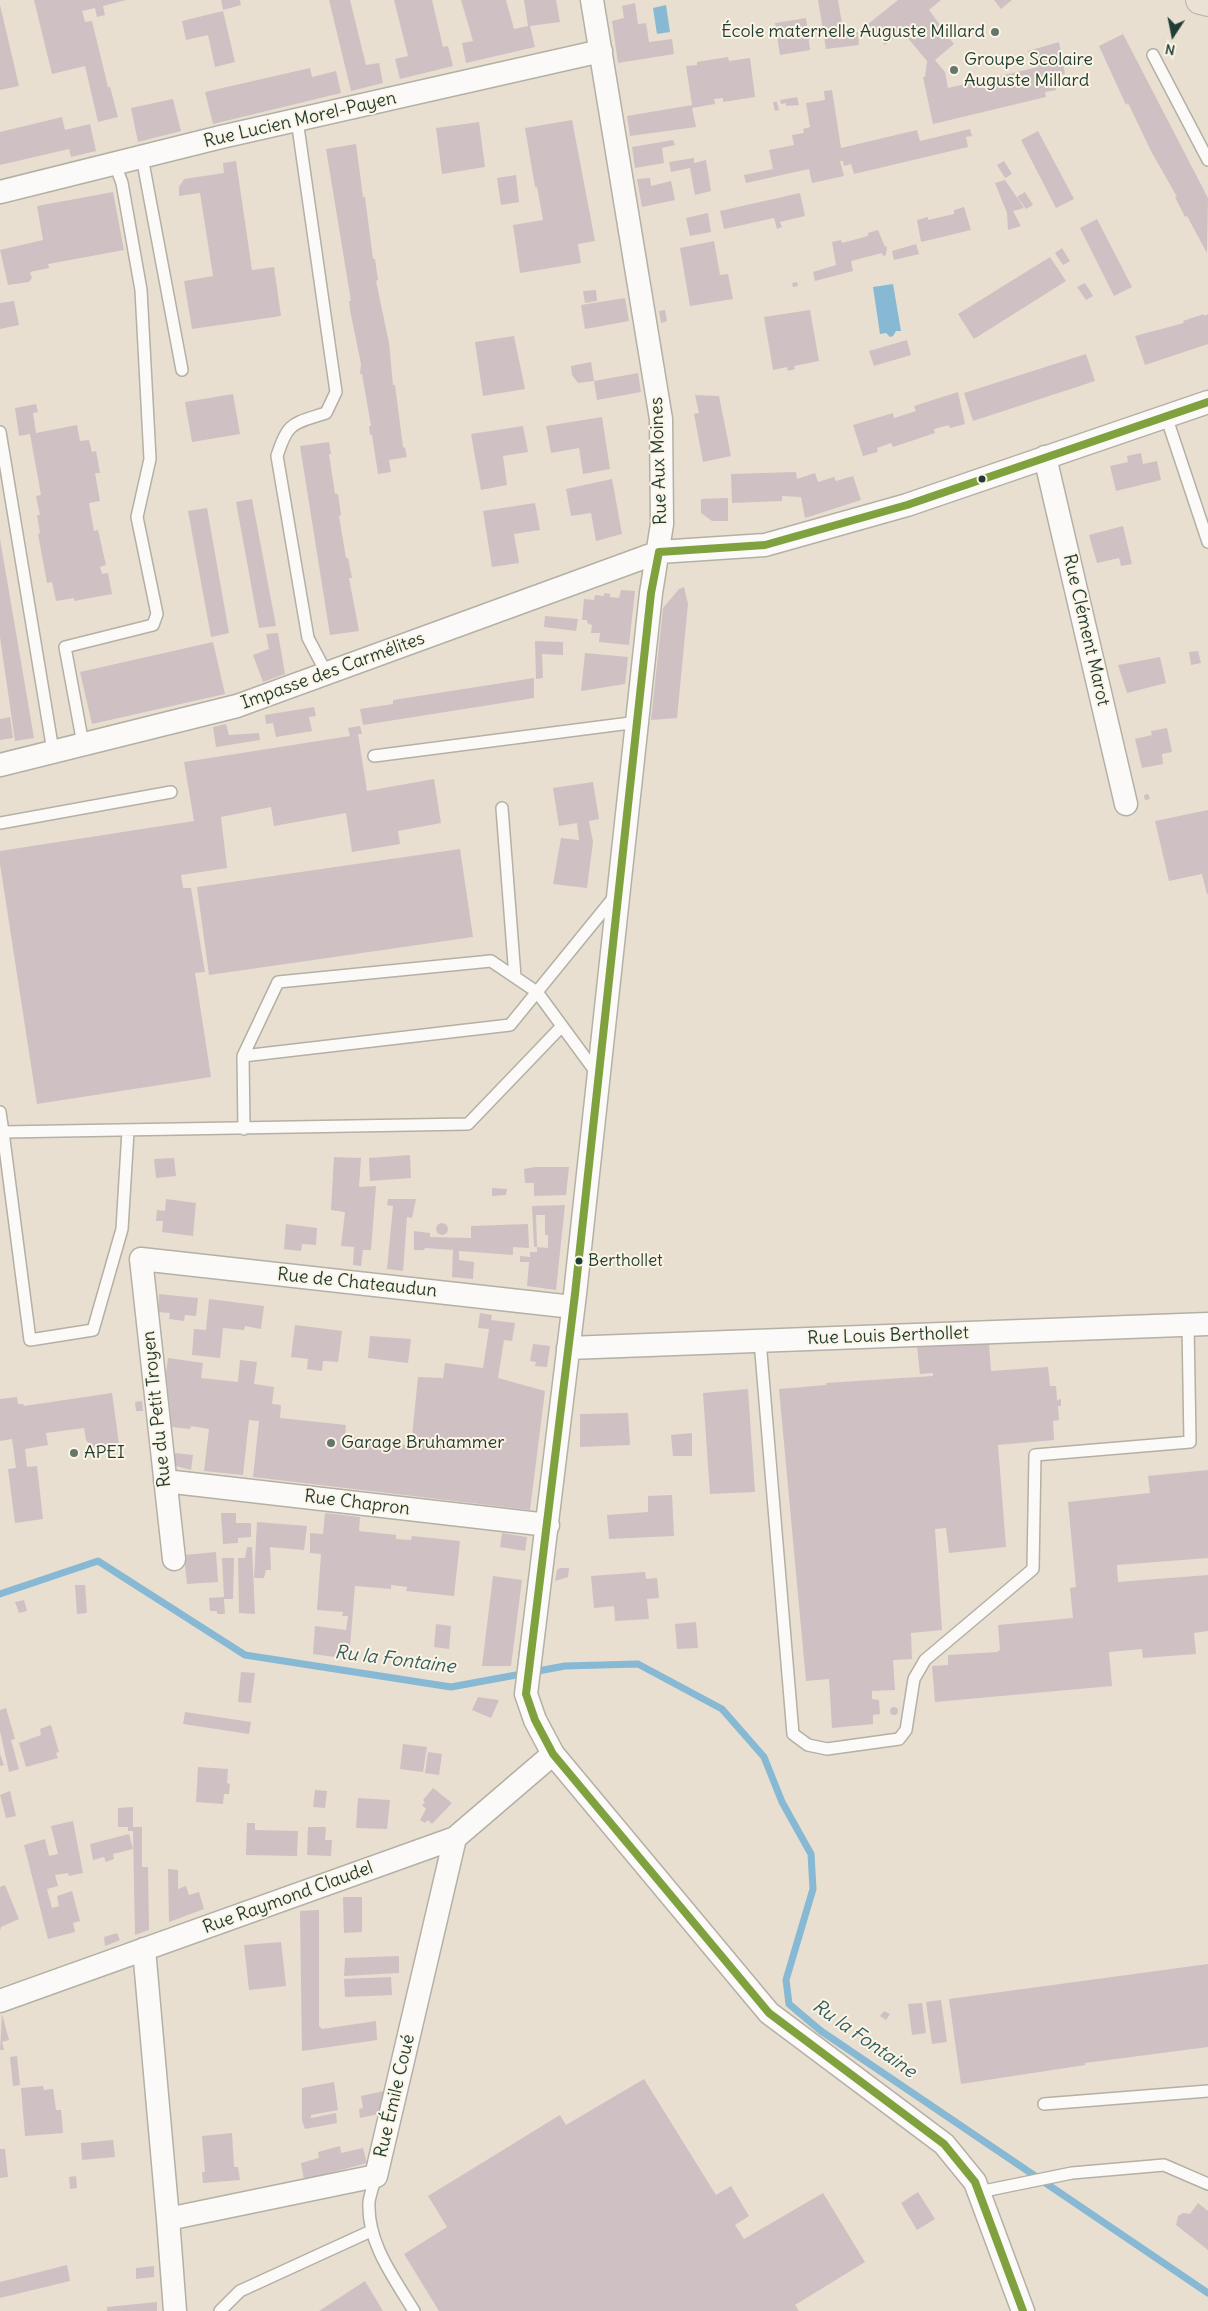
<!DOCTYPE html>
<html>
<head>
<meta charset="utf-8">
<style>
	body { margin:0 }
	#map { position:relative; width:1208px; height:2311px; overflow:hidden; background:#e8dfd0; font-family:Delius,sans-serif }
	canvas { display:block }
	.north { position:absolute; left:1148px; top:10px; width:50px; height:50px; -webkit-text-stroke:4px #fcf5e5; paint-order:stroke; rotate:191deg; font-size:14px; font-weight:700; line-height:20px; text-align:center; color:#1f3d34 }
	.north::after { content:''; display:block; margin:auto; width:18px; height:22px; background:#1f3d34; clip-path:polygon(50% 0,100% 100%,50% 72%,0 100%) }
</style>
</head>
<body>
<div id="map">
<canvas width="1208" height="2311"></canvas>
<div class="north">N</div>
</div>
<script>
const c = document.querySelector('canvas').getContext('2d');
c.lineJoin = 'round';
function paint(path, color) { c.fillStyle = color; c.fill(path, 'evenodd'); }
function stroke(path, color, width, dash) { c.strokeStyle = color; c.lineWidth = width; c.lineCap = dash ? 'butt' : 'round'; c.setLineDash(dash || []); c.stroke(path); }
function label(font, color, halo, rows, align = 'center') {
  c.font = font + ' Delius,sans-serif'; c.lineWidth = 4; c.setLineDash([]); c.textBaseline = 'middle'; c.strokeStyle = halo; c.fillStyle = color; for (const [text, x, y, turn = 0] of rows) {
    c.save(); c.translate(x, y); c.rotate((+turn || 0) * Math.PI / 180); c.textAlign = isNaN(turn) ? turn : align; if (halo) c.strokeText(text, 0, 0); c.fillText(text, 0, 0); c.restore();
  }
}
paint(new Path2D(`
	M666,5L670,32L657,34L653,8Z
	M893,284L901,331H896L893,336L890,337L886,333L880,334L873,287Z`), '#87b9d4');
stroke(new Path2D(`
	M0,1594L98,1561L245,1655L451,1687L565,1666L638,1664L722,1709L764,1757L782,1802L811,1854L813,1889L786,1980L789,2004L821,2031L1208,2293`), '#87b9d4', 7);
paint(new Path2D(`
	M34,0H126L103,6L105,15L97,17L95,8L82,11L85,22L92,21L108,87H110L118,117L98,122L85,66L52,74Z
	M221,0H240L241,5L223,10Z
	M329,0H350L366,65L379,63L383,83L351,91Z
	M394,0H432L443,47L448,46L453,66L400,79L395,59L408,56Z
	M461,0H506L514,29L528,26L524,0H556L560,22L530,26L535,47L466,63L462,43L473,41Z
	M818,0H838L844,35L858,32L859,45L826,49Z
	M898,0H941L929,10L954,44L935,60L945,72L948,88L1038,67L1037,59L1030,60L1028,51L1059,42L1065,74L1053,77L1056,90L1045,92L1046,97L933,124L923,77H925L927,61L902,31L885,45L868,24Z
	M994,0H1012L1001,9Z
	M635,3L638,24L646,23L649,42L672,39L674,54L618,63L612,21L624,18L622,6Z
	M0,5L19,86L0,90Z
	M223,11L235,62L215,67L208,35L186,40L182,21Z
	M806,18L810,50L780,55L775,23Z
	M1123,34L1208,198L1207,253L1187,216L1185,217L1175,197H1177L1151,151L1128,103L1126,105L1099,46Z
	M728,57L729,61L750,58L755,97L723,102V98L714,99L715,104L692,108L696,127L630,136L627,116L692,105L686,66L697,65V62Z
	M310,68L312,77L336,71L341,93L213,124L205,92Z
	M832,90L841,148L917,130L920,141L970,129L972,136L966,137L968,147L854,174L851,164L844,166L843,161H840L844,176L812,183L809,169L746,183L744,175L773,169L769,150L794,145L792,135L804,133L803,129L810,127L806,103L825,100L824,91Z
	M797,97L799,105L786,106V103L781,104L780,100Z
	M173,99L181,131L138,142L131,108Z
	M773,102H777L779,110L775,111Z
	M62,117L65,130L90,124L96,151L71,157L69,149L0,165V132Z
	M572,120L595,241L578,244L581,263L520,273L513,225L543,220L537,187H535L525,128Z
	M479,122L485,167L442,174L436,128Z
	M1038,131L1074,199L1056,208L1021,140Z
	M673,140L675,145L662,148L664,163L635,168L632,147Z
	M356,144L363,197H365L373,259H375L378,280L376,281L389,343L393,385H395L403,447L405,448L407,457L389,460L391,472L378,474L372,435H370L369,426H371L362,374H360L361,364L350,310L349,301H351L326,149Z
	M694,158V163L706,160L711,191L695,195L690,168L671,172L669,162Z
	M236,161L252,270L274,267L281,316L192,329L184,281L213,276L200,193L179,196V187L184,179L224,173L223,163Z
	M1004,161L1012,174L1005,178L997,165Z
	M516,175L519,202L501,205L497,178Z
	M650,178L651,186L671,181L675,200L642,207L637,179Z
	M1005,180L1024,208L1013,211L1021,226L1008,230L1007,213L995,183Z
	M113,192L124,250L48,264L49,268L30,272L32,278L29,282L8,285L0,250L43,240L37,206Z
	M1025,192L1033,205L1026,209L1017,197Z
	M800,193L805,216L780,222L782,227L777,229L774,218L724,229L720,211Z
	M964,207L971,230L921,242L917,220L928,217V220L954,214V210Z
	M708,213L711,232L690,236L686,218Z
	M1097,219L1132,287L1114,296L1080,228Z
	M878,230L885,247L887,246L886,255L883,256L882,253L851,261L853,271L815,281L813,272L836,265L832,242L841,240L842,243L868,236V233Z
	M714,241L720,275L728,274L733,299L690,306L680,248Z
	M916,244L919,254L894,260L892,251Z
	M1062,248L1070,261L1063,265L1055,253Z
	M1050,257L1066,281L974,339L958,314Z
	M797,282L798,286L793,287L792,283Z
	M1085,283L1093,296L1086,300L1077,287Z
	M596,290L597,301L585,303L583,291Z
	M625,298L629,321L585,329L581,305Z
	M14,301L19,325L0,329V303Z
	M665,310L667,321L661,323L659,311Z
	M810,310L819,361L794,366L795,369L788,371L787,367L773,370L764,317Z
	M1204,314V316L1208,314V344L1145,365L1135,336L1184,323L1183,321Z
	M514,336L525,389L483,396L475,342Z
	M907,340L911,355L874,366L869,351Z
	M1086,354L1095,381L973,421L964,393Z
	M591,362L594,381L638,373L641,392L597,400L594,381L578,383L572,375L571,366Z
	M958,392L965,424L950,428L949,425L934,429L935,433L893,447L891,443L877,448L878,452L863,456L853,425L893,413L894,418L916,411L914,406Z
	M233,394L240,434L192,442L185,402Z
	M695,395L719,396L731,456L703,462L694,414L699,413Z
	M36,404L38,412L33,413L36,433L77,425L80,441L89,440L92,452L96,451L100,473H95L100,501L89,503L94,531L98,530L106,565L100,567L102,574L108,573L112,594L74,601V598L56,601L52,582L47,583L38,534L40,533L37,515H40L36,496L41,495L30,434L19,436L15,408Z
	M602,417L610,469L583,474L579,448L551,453L546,426Z
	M523,426L528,452L503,456L507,485L481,490L471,434Z
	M329,442L331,454H329L335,494H338L341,515L339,516L346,558H348L352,578H349L359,631L330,635L300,446Z
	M1141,453L1143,464L1157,461L1161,480L1116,491L1110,466L1128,462L1127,456Z
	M796,472L797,479L815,473L818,482L834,477L836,481L853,476L861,500L805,518L801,497L782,496V501L732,503L731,474Z
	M612,479L622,534L596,541L591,513L571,516L566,489Z
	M728,498V521H712L701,513V499Z
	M252,499L276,626L259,628L236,502Z
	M535,503L540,530L514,534L519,563L492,567L483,511Z
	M207,508L229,633L211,637L188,511Z
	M1123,526L1132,564L1121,566L1119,558L1097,563L1089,535Z
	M0,539L34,738L15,741L0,637Z
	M684,587L688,604L677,718L651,720L663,608L679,589Z
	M621,590L635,591L629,645L599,642L600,633H591L592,625L587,623V620H582L584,599L594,600L595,595L604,596V593L610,594V597L619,598Z
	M545,616L578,619L576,631L544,627Z
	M278,633L285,674L263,682L253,655L269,649L266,634Z
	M535,641L563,642V655L542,654L543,678L536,679Z
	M213,642L225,694L92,724L80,672Z
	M1198,651L1201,663L1191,665L1189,652Z
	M585,653L628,657L625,684L581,691Z
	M1160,657L1166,683L1127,693L1118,665Z
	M534,678V698L363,725L360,709L393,704V700Z
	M314,707L316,716L309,717L312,731L276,737L273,723L266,724L265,715Z
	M10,717L13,738L0,740V719Z
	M226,724L229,735L259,733L260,740L216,747L213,727Z
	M360,726L362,734H358L367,791L434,779L441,823L398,831L400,844L352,852L346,813L274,826L271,807L221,817L227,868L181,875L183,888H191L205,972L195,973L211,1077L37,1104L0,864V851L194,821L184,762L350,736L348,728Z
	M1167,728L1172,752L1162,754L1163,764L1142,768L1135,739L1152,735L1151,731Z
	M593,782L599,819L589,821L593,842L587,888L553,884L561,838L579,840L577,823L559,826L553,788Z
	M1148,794L1150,799L1145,800L1144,795Z
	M1208,810V894H1207L1202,874L1169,881L1155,821Z
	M460,849L473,937L209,975L197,887Z
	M410,1155L411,1178L370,1181L369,1158Z
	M334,1157L361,1158L359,1187L376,1186L371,1250H363L361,1266L353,1265L354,1247L341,1246L345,1212L331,1210Z
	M174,1158L176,1176L156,1178L154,1159Z
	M535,1167H569L566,1195L534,1196V1183H525L524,1169Z
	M492,1188L507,1189L506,1195L492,1196Z
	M166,1199L196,1203L193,1236L162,1232L163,1221H156L157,1210L165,1211Z
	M388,1199H416L412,1218L407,1217L403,1271L387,1269L393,1206L387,1205Z
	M565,1205L556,1290L527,1286L529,1262H520V1256L530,1257V1252H537V1247L548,1248V1235H545V1215H536L537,1247H534L532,1206Z
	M436 1229a6 6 0 1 1 12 0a6 6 0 1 1-12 0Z
	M286,1224L317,1228L316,1245L302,1244L301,1251L284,1249Z
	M528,1224L529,1248L513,1247V1255L459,1251V1260L474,1262L473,1279L452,1277L453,1250L425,1248L424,1250H414V1231L430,1233V1237L471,1238V1226Z
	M159,1294L198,1298L196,1316L185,1315L184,1321L169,1319L170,1313L158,1312Z
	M209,1299L264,1306L261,1329L245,1326L244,1330L223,1328L220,1358L192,1355L194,1329L206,1330Z
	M480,1313L492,1315L491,1320L515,1323L512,1341L504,1340L498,1378L545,1391L530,1510L253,1477L259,1421L249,1420L243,1475L204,1471L209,1429L191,1426L190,1429L172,1427L166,1373L168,1358L203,1363L201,1378L238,1382L240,1360L257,1362L254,1384L274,1387L272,1404L281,1405L280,1418L346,1425L345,1436L411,1446L418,1377L443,1378L445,1363L483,1368L489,1329L478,1328Z
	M295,1325L342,1331L338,1362L323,1361L322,1371L307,1369L308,1359L291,1357Z
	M370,1336L411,1339L408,1363L368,1358Z
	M533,1344L550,1346L547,1367L535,1366L536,1362L530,1361Z
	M989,1344L991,1371L1048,1367L1050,1386H1056L1057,1400L1061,1399V1406H1058L1059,1420L1053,1421L1054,1440L998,1445L1006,1547L949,1553L946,1528L935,1529L942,1630L911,1633L912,1659L893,1660L895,1690L872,1691V1699L879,1700L880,1714L873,1715V1724L832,1728L829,1679L806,1681L779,1389L826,1385V1383L933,1376V1373L920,1374L917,1346Z
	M748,1389L755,1492L710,1494L703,1393Z
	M112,1393L119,1444L93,1448L86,1440L84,1428L46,1433L48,1445L25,1449L27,1467L37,1466L43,1519L15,1523L8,1469L16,1468L12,1439L0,1441V1399L17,1397L18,1404H23L24,1406Z
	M142,1401L143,1411H136L135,1402Z
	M628,1413L630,1445L580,1447V1414Z
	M692,1433V1456H673L671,1435Z
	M174,1453L193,1455L191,1470L176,1466Z
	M1208,1470V1558L1117,1565L1118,1582L1208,1575V1631L1194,1633L1196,1654L1143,1658L1142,1649L1109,1652L1112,1686L935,1702L932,1666L948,1665V1655L997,1652L1000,1650L998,1625L1073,1618L1070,1588L1076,1587L1068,1502L1150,1493L1148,1476Z
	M672,1495L674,1536L609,1539L607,1515L648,1512V1496Z
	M221,1513H236V1523H251V1537L238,1538V1543L223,1544Z
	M325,1513L360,1517L359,1531L396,1535V1539L411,1540L412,1536L460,1541L454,1596L406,1591L407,1587L391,1585V1589L355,1586L349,1659L313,1654L315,1626L346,1630L348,1616H342L343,1612L317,1610L321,1554L310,1553V1533L323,1534Z
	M257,1522L307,1526L304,1550L270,1547L271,1570H266L264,1578H254Z
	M502,1533L527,1537L525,1551L500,1547Z
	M247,1547H252L255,1614L239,1613L238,1558H245Z
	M216,1552L218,1582L187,1584L184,1555Z
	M222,1558H234L233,1599H224L225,1614H217V1611H210L209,1598L224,1597Z
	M560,1568H569L568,1577L555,1581L557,1570Z
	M645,1572L646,1579L657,1578L659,1598L647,1599L649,1619L615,1621L614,1606L594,1608L591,1576Z
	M493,1576L522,1580L511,1666H482Z
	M75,1585H85L87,1613L77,1614Z
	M24,1600L27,1611L19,1613L15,1602Z
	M696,1622L698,1648L677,1649L675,1624Z
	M436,1624L451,1626L449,1649L434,1647Z
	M241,1672L255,1673L251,1703L238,1702Z
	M478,1697L499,1700L491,1718L472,1710Z
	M890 1711a4 4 0 1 1 8 0a4 4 0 1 1-8 0Z
	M6,1708L15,1739L11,1740L19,1769L9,1772L0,1731V1710Z
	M185,1712L251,1722L249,1734L183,1724Z
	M51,1725L59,1752L56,1753L58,1758L26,1767L19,1743L41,1735L40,1729Z
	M403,1744L427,1747L423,1772L400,1769Z
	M428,1752L442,1754L439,1775L425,1773Z
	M0,1754L4,1765L0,1766Z
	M198,1767L228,1769L227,1783L230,1784L229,1794H224L223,1804L196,1802Z
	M433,1788L452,1803L432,1824L428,1820L425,1823L420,1820L426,1809L422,1805L425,1802L423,1800Z
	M315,1790L327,1791L325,1808L313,1807Z
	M10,1791L16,1816L6,1818L0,1795Z
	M358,1798L390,1800L387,1829L356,1828Z
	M133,1807V1827H142V1867H148L149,1930L135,1935L133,1831H128V1827H118V1808Z
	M73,1821L83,1873L69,1876L68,1873L55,1875L58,1886L47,1889L52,1908L59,1906L57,1896L72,1891L80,1921L73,1923L75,1932L48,1939L24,1845L45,1839L49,1856L58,1854L51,1826Z
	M247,1823H255V1830L298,1831L297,1856L246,1855Z
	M308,1827H326L325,1840H332L331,1856L307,1855Z
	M129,1834L133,1849L113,1854L114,1859L106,1862L104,1857L93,1860L90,1844Z
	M168,1869L178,1870V1889L186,1886L189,1895L199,1892L204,1909L169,1922Z
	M5,1885L19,1919L1,1927L0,1931V1887Z
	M343,1897H362V1932L344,1933Z
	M319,1910V2026L322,2029L376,2021L377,2040L302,2051L300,1911Z
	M117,1933L120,1940L105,1946L104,1937Z
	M281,1942L286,1986L249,1990L244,1945Z
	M399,1956V1973L344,1976L345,1958Z
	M1208,1964V2047L1085,2063V2065L961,2084L949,1999Z
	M391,1977L392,1995L345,1997L344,1979Z
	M941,2000L947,2042L932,2044L926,2002Z
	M922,2003L926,2033L912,2035L908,2004Z
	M884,2011L890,2014L886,2020L880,2016Z
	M2,2014L9,2040L2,2042L4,2050H0Z
	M17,2056L20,2085L13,2086L10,2057Z
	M644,2079L716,2195L731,2186L749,2216L735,2225L744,2239L823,2193L865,2262L795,2305L799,2311H439L404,2254L447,2227L428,2196L560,2115L566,2125Z
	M334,2082L338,2110L311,2115V2118L336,2113L337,2123L305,2129L302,2120V2088Z
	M43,2086L44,2090L53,2089L56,2110H61L63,2133L25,2136L21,2088Z
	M384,2091L379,2114L360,2118L359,2109L363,2108L361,2096Z
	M232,2133L234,2167H238L240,2180L203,2183L202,2172H205L202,2136Z
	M113,2140L115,2157L82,2160L81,2143Z
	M340,2146L341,2153L363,2148L367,2163L304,2180L301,2163L319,2158L318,2152Z
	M0,2149H5L8,2177L0,2178Z
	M76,2176L77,2188L70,2189L69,2177Z
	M918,2192L935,2219L917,2230L901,2203Z
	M1198,2203L1208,2211V2250L1176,2225L1178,2216L1183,2213L1190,2214Z
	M67,2265L70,2281L0,2298V2282Z
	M154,2266V2277L136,2279V2268Z
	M365,2281L383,2311H319Z
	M157,2302V2311H107V2307Z`), '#cfc0c3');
const service = new Path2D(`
	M1153,55L1208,160
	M297,120L336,392L326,413C293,424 288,421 277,456L308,638L327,674
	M142,157L182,370
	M1166,416L1208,542
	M0,432L53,751
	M83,744L65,647L153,625L157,614L137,517L150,459L141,290L122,183L115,164
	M374,756L638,722
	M502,808L515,977
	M0,823L171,792
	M243,1056L244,1129
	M598,1075L537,992L491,961L278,982L243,1056L510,1025L615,896
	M0,1112L3,1132L468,1124L562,1026
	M3,1132L30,1340L93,1330L122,1229L128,1131
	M760,1341L793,1734L808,1745L827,1749L899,1739L906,1730L914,1679L925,1660L1033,1569L1035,1455L1190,1442L1188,1324
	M1044,2104L1208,2091
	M376,2176C374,2184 370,2194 369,2202C367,2243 394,2278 414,2311
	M979,2192L1072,2173L1164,2165L1208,2184
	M220,2311L240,2291L371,2231`);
const minor = new Path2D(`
	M592,0L661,419L662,524L651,593L575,1294L526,1694L535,1720L553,1754L769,2013L944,2144L975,2182L1023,2311
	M0,192L221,137L601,51
	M1045,457L1126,804
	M0,765L237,706L659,552L765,545L907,505L1208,402
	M568,1348L1208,1324
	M165,1481L548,1525
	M174,1559L141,1259L573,1307
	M144,1949L168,2219L376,2176L455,1838
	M0,2001L455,1838L553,1754
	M168,2219L175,2311`);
const primary = new Path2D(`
	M1200,0L1208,2`);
stroke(service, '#b3b0a5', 14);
stroke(minor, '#b3b0a5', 25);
stroke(primary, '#b3b0a5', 30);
stroke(service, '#fcfaf8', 11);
stroke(minor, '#fcfaf8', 22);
stroke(primary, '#ebe2d6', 28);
stroke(new Path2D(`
	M659,552L651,593L575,1294L526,1694L535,1720L553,1754L769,2013L944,2144L975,2182L1023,2311
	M659,552L765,545L907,505L1208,402`), '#7fa23e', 8);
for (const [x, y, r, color] of [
	[995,32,5,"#65766b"],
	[954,70,5,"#65766b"],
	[982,479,4.5,"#1f3d34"],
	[579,1261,4.5,"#1f3d34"],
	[331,1443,5,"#65766b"],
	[74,1453,5,"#65766b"]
]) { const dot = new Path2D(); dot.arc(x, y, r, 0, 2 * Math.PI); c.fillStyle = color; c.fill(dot); stroke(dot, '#fcf5e5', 2); }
label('17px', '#1f3d34', '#fcf5e5', [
	["Berthollet",588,1261]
], 'left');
label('18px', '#1f3d34', '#fcf5e5', [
	["École maternelle Auguste Millard",985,32,"right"],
	["Groupe Scolaire",964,60],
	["Auguste Millard",964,81],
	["Garage Bruhammer",341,1443],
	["APEI",84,1453]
], 'left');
label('18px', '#1f3d34', '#fcf5e5', [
	["Rue Lucien Morel-Payen",300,120,-13],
	["Rue Aux Moines",659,461,-92],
	["Rue Clément Marot",1086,630,77],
	["Impasse des Carmélites",333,671,-20],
	["Rue de Chateaudun",357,1283,6],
	["Rue Louis Berthollet",888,1336,-2],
	["Rue du Petit Troyen",157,1409,-96],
	["Rue Chapron",357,1503,7],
	["Rue Raymond Claudel",288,1898,-20],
	["Rue Émile Coué",395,2096,-77]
]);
label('italic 19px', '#325d64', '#fcf5e5', [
	["Ru la Fontaine",395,1660,7],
	["Ru la Fontaine",864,2039,35]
]);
</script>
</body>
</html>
